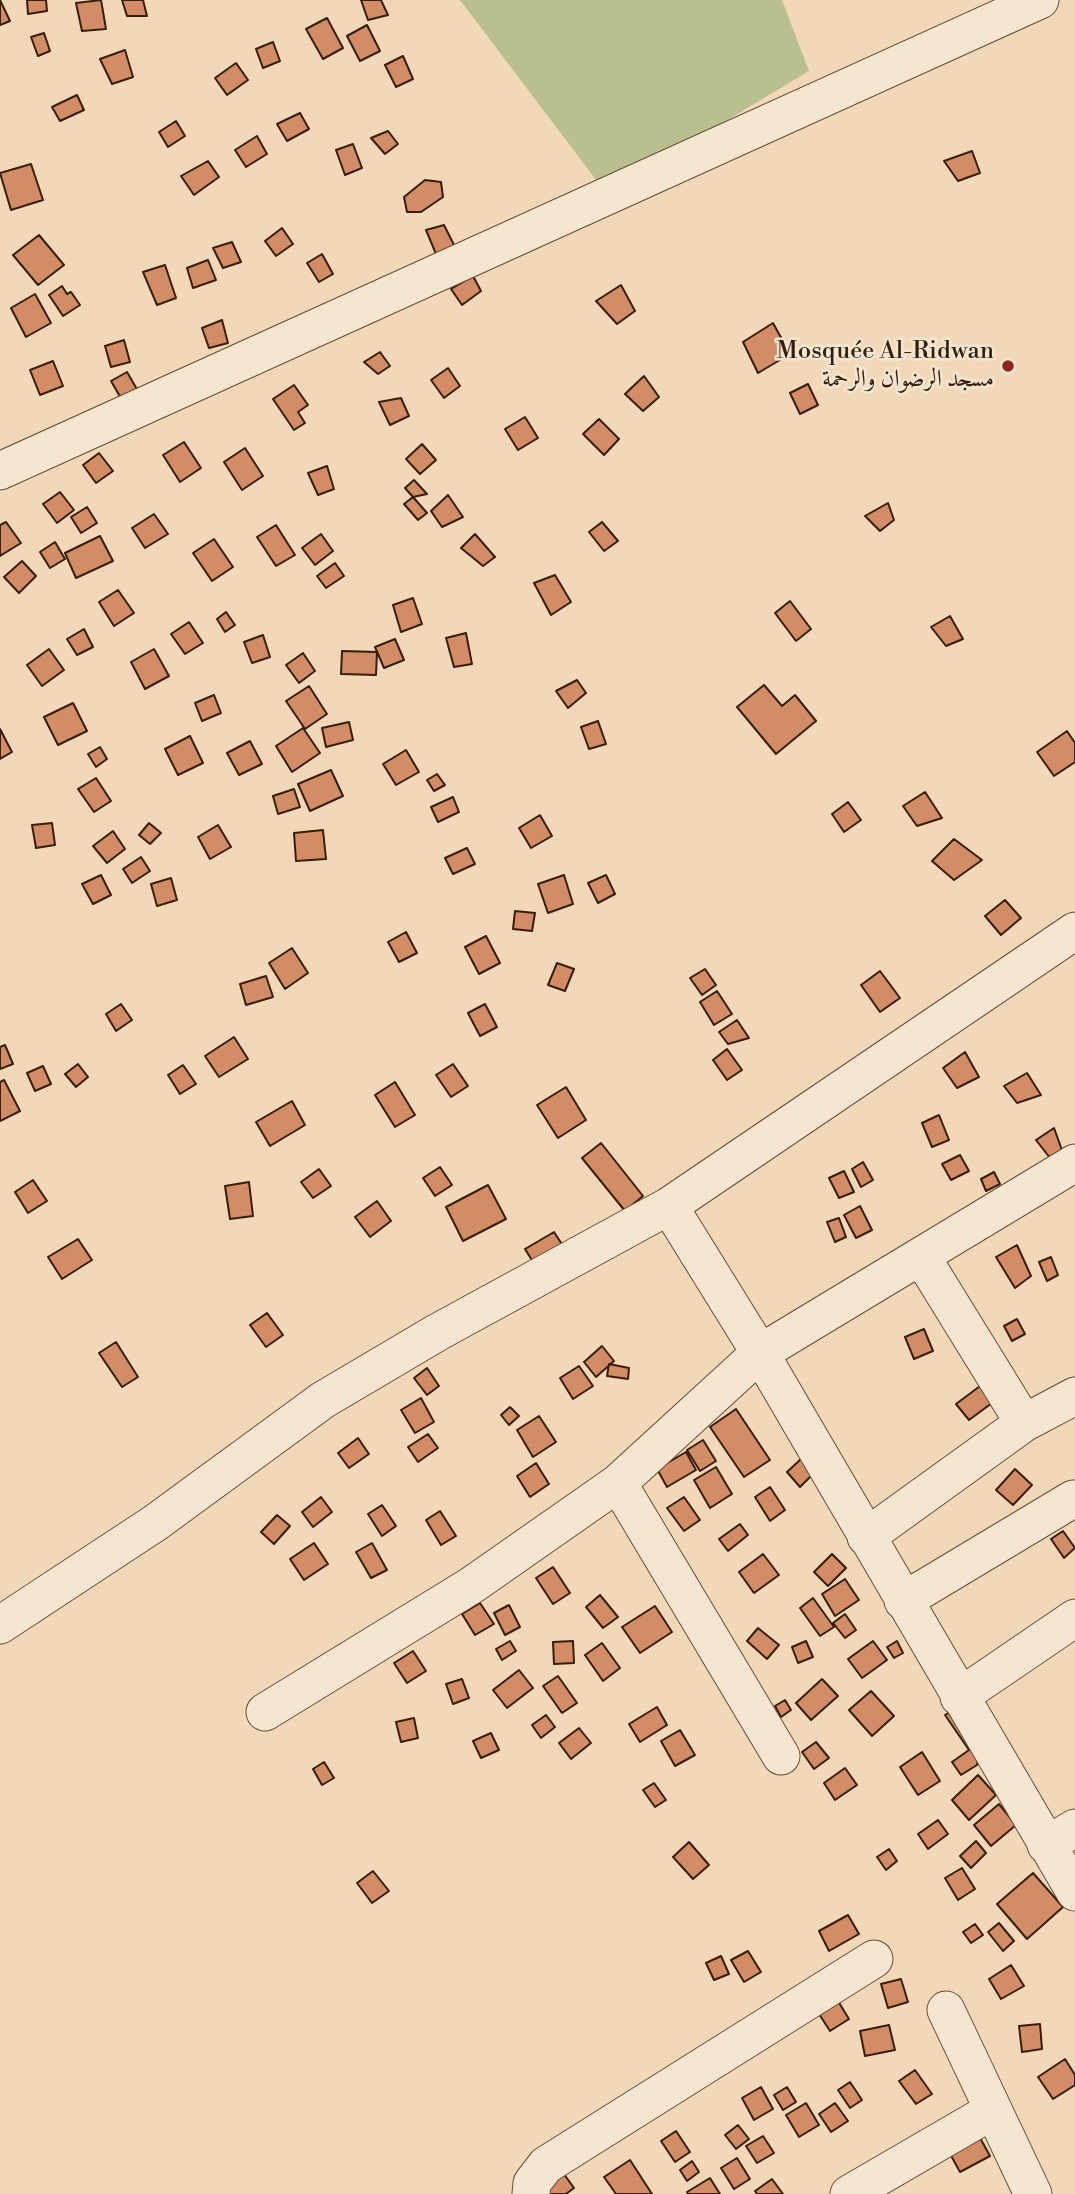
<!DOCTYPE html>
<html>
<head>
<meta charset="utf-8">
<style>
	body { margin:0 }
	canvas { display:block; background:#f1d9b8 }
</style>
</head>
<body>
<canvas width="1075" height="2194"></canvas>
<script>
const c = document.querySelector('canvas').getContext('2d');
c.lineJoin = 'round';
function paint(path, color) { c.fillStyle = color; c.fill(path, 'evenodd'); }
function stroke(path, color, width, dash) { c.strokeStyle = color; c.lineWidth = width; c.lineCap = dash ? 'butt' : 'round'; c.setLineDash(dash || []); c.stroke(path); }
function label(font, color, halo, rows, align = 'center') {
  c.font = font + ' "Libre Bodoni",Amiri,serif'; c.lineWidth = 5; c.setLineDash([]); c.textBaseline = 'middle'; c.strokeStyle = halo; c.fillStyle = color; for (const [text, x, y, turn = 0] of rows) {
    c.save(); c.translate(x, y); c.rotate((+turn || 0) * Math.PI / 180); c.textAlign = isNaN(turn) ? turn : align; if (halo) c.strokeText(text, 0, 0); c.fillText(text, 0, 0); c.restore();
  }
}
paint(new Path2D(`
	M460,0H782L809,71L606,193Z`), '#b9bf8f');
const building = new Path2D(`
	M0,0L10,21L0,25Z
	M27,0H46L47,11L28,14Z
	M101,0L106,29L82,31L76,3Z
	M122,0H143L147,16H127Z
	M361,0H381L388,15L368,20Z
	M327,18L343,48L323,59L306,29Z
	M367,25L380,51L360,61L347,36Z
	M44,33L50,51L38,56L31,37Z
	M273,42L280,61L263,68L256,49Z
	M125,50L133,77L112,84L100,59Z
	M403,56L413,79L396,87L385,65Z
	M236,63L248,80L227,95L215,78Z
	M77,95L84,110L60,121L52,107Z
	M300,113L309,129L287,141L277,124Z
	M176,121L185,136L168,147L159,132Z
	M388,131L398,144L385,154L371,138Z
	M257,136L267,154L246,167L235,150Z
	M353,144L362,168L345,175L336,150Z
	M972,151L980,173L958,181L944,161Z
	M208,161L219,177L194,195L181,176Z
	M31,164L43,200L11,210L0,173Z
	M425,180L441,182L443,197L421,212H407L404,197Z
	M444,225L455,247L436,254L426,230Z
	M282,228L293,244L276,256L265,241Z
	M39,235L64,265L38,285L13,255Z
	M232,242L241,262L223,268L213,248Z
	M322,254L333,274L319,282L307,263Z
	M208,260L216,280L193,288L187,268Z
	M165,265L176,298L157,305L143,272Z
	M473,276L481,291L462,305L451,289Z
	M621,285L635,311L617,324L596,301Z
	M62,286L67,294L71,292L80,305L63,316L49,295Z
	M35,294L51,323L26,337L11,308Z
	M222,320L228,343L209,348L202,328Z
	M773,323L790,354L758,373L743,342Z
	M124,340L130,362L111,367L105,346Z
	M380,352L390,366L378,374L364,362Z
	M53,361L63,386L40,395L30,370Z
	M448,368L460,386L444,398L431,380Z
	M127,372L138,391L122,400L111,381Z
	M644,376L659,397L643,411L625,394Z
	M808,384L818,405L800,414L790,393Z
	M294,385L308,405L298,412L305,423L294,430L273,399Z
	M401,398L409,416L390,425L379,402Z
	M525,417L538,438L518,450L505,429Z
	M599,419L619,439L604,455L583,434Z
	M184,442L201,468L180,482L163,455Z
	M422,444L436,460L420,474L406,459Z
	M245,448L263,476L242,490L224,462Z
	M99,453L113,471L96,483L83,465Z
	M327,466L334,489L318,495L308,473Z
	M414,480L427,494L413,497L405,488Z
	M60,492L74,510L57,523L43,504Z
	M448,495L463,517L442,527L431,511Z
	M413,497L427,513L418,520L404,504Z
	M888,503L894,520L880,531L865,516Z
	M87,507L97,523L81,533L71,517Z
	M154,514L168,534L145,548L132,528Z
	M6,522L21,543L0,556V525Z
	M602,522L618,541L604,551L589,532Z
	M276,525L295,555L276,566L257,537Z
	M321,534L333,551L315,565L302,548Z
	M475,534L495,557L483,566L461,548Z
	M100,536L113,561L76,578L65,553Z
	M214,539L233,567L212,581L193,553Z
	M55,542L65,559L50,568L40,552Z
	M22,561L36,576L19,593L4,577Z
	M335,563L344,576L326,588L317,576Z
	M555,575L571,602L551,615L534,583Z
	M118,590L134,613L114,626L99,602Z
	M413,598L422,624L401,632L393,605Z
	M790,601L811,629L796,641L775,613Z
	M226,612L235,625L225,632L217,619Z
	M950,616L963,639L946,646L931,627Z
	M189,622L203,643L185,654L171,634Z
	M84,629L93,647L77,655L67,639Z
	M466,633L472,664L454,667L446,638Z
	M263,635L270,657L252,663L244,642Z
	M395,639L404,660L384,668L375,647Z
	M49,649L64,670L42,686L27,665Z
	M154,649L169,676L145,689L131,662Z
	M342,651L377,652L376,675L341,674Z
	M303,653L315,671L299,683L286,665Z
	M577,680L586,693L568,708L556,691Z
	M764,685L782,706L795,695L816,721L776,754L737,707Z
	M309,686L327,714L305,729L286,701Z
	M214,695L221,713L202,721L195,703Z
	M73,703L87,731L58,745L44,717Z
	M598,721L606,744L589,749L581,727Z
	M349,722L353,740L326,747L322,728Z
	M303,728L320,753L292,772L276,746Z
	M0,729L12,752L0,759Z
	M1067,731L1075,743V762L1054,776L1037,752Z
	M190,736L203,763L178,775L165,749Z
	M250,741L262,764L239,775L227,753Z
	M100,747L107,759L96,767L88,754Z
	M406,750L419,772L396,785L383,764Z
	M331,770L343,796L310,811L298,784Z
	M437,774L445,785L434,791L427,780Z
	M96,778L111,801L94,812L78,789Z
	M294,789L300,807L278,814L273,796Z
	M925,792L942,818L917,826L903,806Z
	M453,797L459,812L438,822L431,807Z
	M848,802L861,820L844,832L832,814Z
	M540,815L552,836L531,848L519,828Z
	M52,823L55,845L36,848L32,825Z
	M149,823L161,833L150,844L139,835Z
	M218,825L231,847L210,859L198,837Z
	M323,830L326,859L296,861L294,833Z
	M113,831L125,849L107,863L93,846Z
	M954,839L982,860L954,880L932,861Z
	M467,848L475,864L453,874L445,858Z
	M141,857L150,871L132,883L123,869Z
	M101,875L111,895L93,904L82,884Z
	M564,875L573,904L548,913L538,884Z
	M606,875L615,894L598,903L588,883Z
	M171,878L177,900L157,906L151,884Z
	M1005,900L1021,918L1001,935L985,916Z
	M515,911L535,913L532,931L513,929Z
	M406,932L417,953L399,962L388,942Z
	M486,936L500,963L479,974L465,947Z
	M292,948L308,973L285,989L269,963Z
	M557,963L574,969L565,991L548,985Z
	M705,969L716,985L702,995L690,978Z
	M880,971L900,998L880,1012L861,985Z
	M266,976L273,997L246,1005L240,984Z
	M717,991L732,1014L714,1025L700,1002Z
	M121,1004L132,1020L116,1031L106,1014Z
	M485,1004L497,1027L480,1036L468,1013Z
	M737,1020L749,1038L728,1044L719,1032Z
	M234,1037L248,1059L219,1077L205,1056Z
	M5,1045L13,1064L0,1069V1047Z
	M727,1049L742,1070L727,1080L713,1060Z
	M965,1052L979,1077L957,1088L943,1068Z
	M78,1064L88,1077L76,1087L65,1074Z
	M453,1064L468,1086L451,1097L436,1075Z
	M183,1065L196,1084L180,1094L168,1075Z
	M43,1066L51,1084L35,1091L27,1073Z
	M1027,1073L1041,1095L1017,1103L1004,1086Z
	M4,1080L20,1111L0,1121V1082Z
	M395,1082L415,1115L395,1127L375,1095Z
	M566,1087L586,1120L558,1138L537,1105Z
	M292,1101L305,1125L270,1146L256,1122Z
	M939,1115L949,1140L932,1147L922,1123Z
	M1054,1128L1063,1153L1050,1158L1036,1140Z
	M601,1143L643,1196L625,1211L582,1158Z
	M960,1155L969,1171L951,1180L942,1164Z
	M863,1162L873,1180L861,1187L852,1169Z
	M440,1167L452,1185L435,1196L423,1178Z
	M319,1169L331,1186L313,1198L301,1182Z
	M844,1171L854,1192L839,1198L829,1178Z
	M994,1172L1000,1184L986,1191L981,1179Z
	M33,1180L47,1201L28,1213L15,1192Z
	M249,1182L253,1216L230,1219L225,1186Z
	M488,1185L506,1219L463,1241L446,1207Z
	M377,1201L391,1221L370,1237L355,1217Z
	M860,1206L872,1230L856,1238L844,1215Z
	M839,1218L846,1237L835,1242L827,1222Z
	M554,1232L567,1252L538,1270L525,1249Z
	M78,1239L92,1260L62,1279L48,1257Z
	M1017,1245L1031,1276L1015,1288L996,1257Z
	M1051,1257L1058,1275L1047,1281L1039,1262Z
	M267,1313L283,1335L266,1347L250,1325Z
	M1017,1319L1025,1334L1012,1341L1004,1326Z
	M924,1329L933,1351L914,1359L905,1337Z
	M116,1342L138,1377L122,1387L99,1353Z
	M602,1346L614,1361L596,1377L584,1362Z
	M609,1364L629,1368L628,1379L607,1376Z
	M579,1366L593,1386L573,1399L560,1378Z
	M427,1368L439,1386L427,1395L414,1378Z
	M980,1386L992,1403L969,1420L956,1404Z
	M421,1398L434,1422L415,1433L401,1410Z
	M510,1407L519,1416L509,1425L501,1415Z
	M736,1409L770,1460L744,1477L710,1427Z
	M539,1416L556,1442L533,1457L517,1430Z
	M428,1434L438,1448L418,1462L408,1447Z
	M358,1438L369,1454L349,1468L338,1453Z
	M703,1440L716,1461L700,1471L687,1450Z
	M686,1452L696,1470L667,1487L657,1469Z
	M801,1459L814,1473L800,1487L787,1472Z
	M536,1463L549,1484L530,1497L517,1476Z
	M716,1467L732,1494L710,1508L694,1480Z
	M1015,1469L1032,1485L1013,1505L996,1490Z
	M770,1487L785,1510L770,1521L755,1497Z
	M321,1497L332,1512L313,1527L302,1512Z
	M684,1497L700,1520L684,1531L667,1508Z
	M382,1505L396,1526L382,1536L368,1514Z
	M440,1511L456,1536L441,1545L426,1520Z
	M277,1515L290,1526L274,1544L261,1532Z
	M740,1524L748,1535L728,1551L719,1539Z
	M1063,1531L1075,1548L1064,1558L1051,1539Z
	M314,1543L328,1564L304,1580L290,1559Z
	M372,1543L387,1570L371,1578L356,1552Z
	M763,1554L779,1575L754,1593L739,1572Z
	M832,1554L846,1568L828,1586L814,1572Z
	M553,1567L570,1593L553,1604L536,1578Z
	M845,1579L859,1600L835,1616L822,1594Z
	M600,1595L618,1617L603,1628L586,1607Z
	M813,1598L834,1627L820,1636L800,1608Z
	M480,1603L494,1624L475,1635L462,1614Z
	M509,1605L520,1627L505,1635L494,1613Z
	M655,1606L672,1632L640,1653L622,1627Z
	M845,1614L856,1630L845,1638L833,1623Z
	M758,1628L779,1645L767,1659L747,1641Z
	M510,1641L516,1651L502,1660L496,1649Z
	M573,1641L574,1663L554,1664L553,1642Z
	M806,1641L813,1657L798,1663L792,1647Z
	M873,1641L887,1660L862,1678L848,1659Z
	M897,1641L903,1653L894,1658L887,1647Z
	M602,1643L620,1668L603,1681L585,1655Z
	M413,1651L426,1671L407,1683L394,1663Z
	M519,1670L533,1688L507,1708L493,1690Z
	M558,1676L577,1703L562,1713L543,1686Z
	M462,1679L469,1698L453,1704L446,1684Z
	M822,1679L838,1696L811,1720L796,1703Z
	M871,1691L894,1716L872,1736L849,1710Z
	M785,1700L791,1710L781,1717L775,1706Z
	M657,1707L667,1725L640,1742L629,1724Z
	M955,1709L980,1745L977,1765L961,1775L952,1762L969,1750L945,1715Z
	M546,1715L555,1727L541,1738L532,1725Z
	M414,1718L418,1738L401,1742L396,1722Z
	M579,1728L591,1743L571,1759L559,1743Z
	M680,1730L695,1755L675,1766L661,1741Z
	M491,1733L499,1750L481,1758L473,1741Z
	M816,1742L829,1758L814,1769L802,1752Z
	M922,1752L940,1781L918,1795L900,1767Z
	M324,1762L334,1778L322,1785L313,1769Z
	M845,1768L857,1785L835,1800L824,1783Z
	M978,1775L996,1795L969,1820L952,1800Z
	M654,1783L666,1800L655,1807L643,1790Z
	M999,1804L1016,1825L991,1846L974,1825Z
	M938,1820L948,1834L928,1849L918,1834Z
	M976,1841L986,1853L971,1868L960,1856Z
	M689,1842L709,1865L693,1879L673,1857Z
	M889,1849L897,1861L886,1870L877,1857Z
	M962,1868L975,1889L958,1900L945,1878Z
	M373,1871L389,1891L372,1903L357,1883Z
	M1033,1873L1063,1907L1027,1939L997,1904Z
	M848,1915L859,1934L829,1951L819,1931Z
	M999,1923L1014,1941L1003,1951L988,1932Z
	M975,1924L983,1935L971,1943L963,1932Z
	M748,1951L761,1972L744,1982L731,1960Z
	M721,1956L729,1974L714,1980L706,1963Z
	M1011,1965L1024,1986L1001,1999L989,1979Z
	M901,1979L908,2002L888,2008L881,1984Z
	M838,2001L849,2019L830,2031L819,2014Z
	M1040,2024L1042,2049L1022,2052L1019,2026Z
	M889,2025L895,2050L865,2056L860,2031Z
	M1065,2059L1075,2075V2085L1053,2099L1038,2077Z
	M915,2070L932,2094L916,2104L899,2081Z
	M850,2082L862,2100L850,2108L838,2090Z
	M761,2087L773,2109L754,2120L742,2098Z
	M787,2087L796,2102L783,2110L774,2095Z
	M806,2103L819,2125L799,2137L786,2115Z
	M835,2103L848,2121L831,2132L819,2114Z
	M738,2125L749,2139L736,2149L725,2135Z
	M676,2131L690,2152L675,2162L661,2141Z
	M763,2136L774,2153L757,2163L746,2146Z
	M979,2136L990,2156L960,2172L949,2152Z
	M737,2158L750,2179L734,2189L721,2168Z
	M630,2160L652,2194H616L604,2177Z
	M692,2161L699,2172L687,2181L680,2170Z
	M561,2170L574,2188L566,2194H549L541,2183Z
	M710,2178L720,2194H688L687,2192Z
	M772,2179L783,2194H757L755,2191Z`);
paint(building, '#d28d66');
stroke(building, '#381d07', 2);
const minor = new Path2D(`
	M0,471L1040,0
	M669,1206L760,1353L1075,1892
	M921,1256L1024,1423
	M618,1483L781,1756
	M866,1537L1024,1423L1075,1396
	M903,1601L1073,1499
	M0,1625L155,1523L323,1400L438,1332L669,1206L1075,931
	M959,1697L1075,1618
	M265,1712L472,1585L618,1483L760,1353L1075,1163
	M1046,1845L1075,1828
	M946,2010L1033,2194
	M531,2194L532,2183L546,2165L874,1959
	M849,2194L992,2111`);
stroke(minor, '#664c33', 39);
stroke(minor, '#f6e6d1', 37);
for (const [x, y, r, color] of [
	[1008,366,7,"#8f2418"]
]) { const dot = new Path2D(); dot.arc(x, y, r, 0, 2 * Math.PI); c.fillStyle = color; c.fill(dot); stroke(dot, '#f6e6d1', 2.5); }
label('24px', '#381d07', '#f6e6d1', [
	["Mosquée Al-Ridwan",994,352],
	["مسجد الرضوان والرحمة",994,380]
], 'right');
</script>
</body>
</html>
